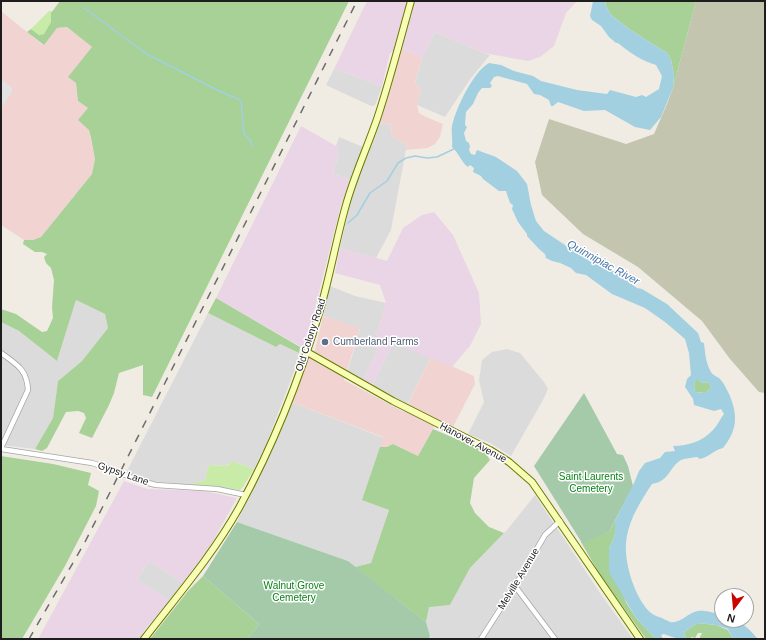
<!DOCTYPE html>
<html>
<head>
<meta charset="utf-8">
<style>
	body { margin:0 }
	#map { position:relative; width:766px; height:640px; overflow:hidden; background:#f0ece4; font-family:Helvetica,sans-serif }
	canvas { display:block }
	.frame { position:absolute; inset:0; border:2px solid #1e1e1e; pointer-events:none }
	.north { position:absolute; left:714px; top:588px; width:40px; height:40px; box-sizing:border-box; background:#fff; border:1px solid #a5a5a5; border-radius:50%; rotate:196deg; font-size:11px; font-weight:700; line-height:16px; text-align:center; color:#1e1e1e }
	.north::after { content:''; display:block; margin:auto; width:14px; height:18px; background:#cc0400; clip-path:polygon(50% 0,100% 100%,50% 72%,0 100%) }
</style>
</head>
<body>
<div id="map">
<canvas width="766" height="640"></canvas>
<div class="frame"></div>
<div class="north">N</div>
</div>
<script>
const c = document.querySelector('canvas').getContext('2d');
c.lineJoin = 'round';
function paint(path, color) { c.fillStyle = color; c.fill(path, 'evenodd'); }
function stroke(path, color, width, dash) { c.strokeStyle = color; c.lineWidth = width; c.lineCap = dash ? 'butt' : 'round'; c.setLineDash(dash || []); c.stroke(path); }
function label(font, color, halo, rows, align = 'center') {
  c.font = font + ' Helvetica,sans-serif'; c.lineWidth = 3; c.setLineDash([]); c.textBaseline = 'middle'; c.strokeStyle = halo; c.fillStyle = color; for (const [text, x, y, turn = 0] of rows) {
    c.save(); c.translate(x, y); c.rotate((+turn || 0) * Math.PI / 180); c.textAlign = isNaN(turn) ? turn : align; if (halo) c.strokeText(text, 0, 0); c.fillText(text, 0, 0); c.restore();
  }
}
paint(new Path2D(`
	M435,32L484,53L490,55L471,78L445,117L417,105L421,90L415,83L422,58Z
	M334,69L382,86L376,103L374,106H371L326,85Z
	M379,123L392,125L391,133L395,139L407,144L391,230L376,258L340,248L353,190Z
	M339,137L363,147L350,180L333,173L339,153L336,146Z
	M330,286L355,296L386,303L373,346L378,349L363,380L373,384L393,343L431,357L407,405L347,373L360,329L323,316Z
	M76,300L105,314L108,328L82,361L58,381L53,418L35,449L1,445V322L19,331L57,361Z
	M208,313L276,347L280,344L299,353L300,356L267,442L254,469L234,462L225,466L209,465L205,480L189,485L152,481L131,476L126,473Z
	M507,349L520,353L544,382L548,389L543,400L511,456L490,443L468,434L484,402L479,380L482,360L492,352Z
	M291,402L384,438L363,500L389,510L371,563L355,567L348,561L237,522Z
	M535,495L600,593L633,639H431L426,622L429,606L450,605L470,568L507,530Z
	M149,561L183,583L170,601L137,580Z`), '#dcdbdb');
paint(new Path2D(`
	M1,11L43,45L57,28L67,27L92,47L76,83L78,101L88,108L89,130L95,159L92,174L41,237L33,240H24L1,225Z
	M401,48L422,58L415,82L421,90L417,105L419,113L424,116L443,124L440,137L435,144L428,148L406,150L407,144L395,139L391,133L392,125L379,123Z
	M323,316L360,328L344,380L404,412L431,357L474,376L475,384L450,433L435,425L418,456L393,444L387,447H380L383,437L291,402L307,363L315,350Z`), '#f1d4d2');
paint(new Path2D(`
	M367,1H577L566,13L554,46L540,57L528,61L484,53L435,32L422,58L401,48L390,53L382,86L334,69Z
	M301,126L336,146L339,153L333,173L350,180L341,205L313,316L303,348L216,298Z
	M434,212L453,235L479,293L481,324L470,346L452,367L393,343L373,384L363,380L378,349L373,346L386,303L380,285L335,273L340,248L387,261L403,228L422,215Z
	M124,481L147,489L204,491L237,498L208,550L183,583L149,561L137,580L170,601L145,630L139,639H38Z`), '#e9d5e5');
paint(new Path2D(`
	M696,1H765V393L759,392L730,359L702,321L638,267L583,234L542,195L535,162L549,119L626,144L654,134L667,104L673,88Z`), '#c4c5af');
paint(new Path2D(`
	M49,11H53L51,13V22L44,34L39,35L31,29Z
	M231,462H234L254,469L243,487L240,490L189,485L205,480L209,465L225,466L229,465Z`), '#c8eca7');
paint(new Path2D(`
	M60,1H349L152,397L143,395V365L119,373L114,393L109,405L92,438L79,433L86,418L84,413L78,411L66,412L47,448L42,451L35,449L53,418L58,381L82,361L108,328L105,314L76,300L57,361L19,331L1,322V309L16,314L42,332L47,331L53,318L52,307L54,280L51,268L46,263L44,257L47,254L42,252H35L23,244L24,240H33L41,237L92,174L95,159L91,138L89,130L78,120L88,108L78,101L76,83L68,77L92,47L67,27L57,28L44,45L27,32L31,29L39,35L44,34L51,22V13Z
	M605,1H696L673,88L674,75L671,60L667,53L632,31L611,15L606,6Z
	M216,298L300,347L299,353L280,344L276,347L208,313Z
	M696,378L702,383L708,382L711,387L709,390L705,393L695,392L694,386Z
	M433,429L484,451L490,460L474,478L470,503L475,513L489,527L504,533L470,568L450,605L429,607L426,622L355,567L371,563L389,510L362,500L380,447H387L393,444L418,456Z
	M1,456L53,464L91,473L88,485L99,491L96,506L65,566L22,639H1Z
	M615,521V534L609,549L626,602L636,618L656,639H646L600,575L581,542L609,532Z
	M203,576L259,624L248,639H150L188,591Z
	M698,623L716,625L728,630L733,639H699L702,633H698L695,638L692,637L689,639H686L684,632Z`), '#a7d196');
paint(new Path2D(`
	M584,393L617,454L623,455L628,466L633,486L609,532L582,543L534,466Z
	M237,522L348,561L426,622L430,636L429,639H248L259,624L203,576Z`), '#a4caaa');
paint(new Path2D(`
	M1,79L12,88V92L1,108Z`), '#e2e2e2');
paint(new Path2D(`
	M593,1H605L606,6L611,15L632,31L667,53L671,60L674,75L673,88L661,117L650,130L635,127L605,110L584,111L558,102L553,106H551L549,100L540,95L534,94L527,84L498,76L494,77L490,83L492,86L490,88H482L478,93L473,104L466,112L465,125L467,127L464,133L466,141L469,143L470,147L469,150L471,154L475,155L477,150L496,157L517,171L527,184L531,205L536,221L544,231L574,251L609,268L637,288L642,289L667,304L698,333L701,342L704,343C705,352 706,363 710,370C712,376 718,376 721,380C725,385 727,390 730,396C738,416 737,431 723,448C714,450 709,457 700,459L697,457C692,458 686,458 681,460C669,467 670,481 652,484C642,499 630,518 627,536C622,558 634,598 651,613C654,615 658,617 662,618C664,619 668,621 670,622C681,624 688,612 698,611C705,610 715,613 722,615V620C740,620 746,625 758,639H733L728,629L716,625L698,623L684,632L686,639C678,639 671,637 664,634L661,635L663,639H656L636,618L609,572V549L615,534V521L634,483L639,471L645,463L660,458L665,452L675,451L673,446C688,446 703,441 713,430C718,425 720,419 724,414L721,409L714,411L694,405L693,399L685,387L687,379L691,375L689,353L685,339L665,322L645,308L612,294L586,275L576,273L571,268L560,263L552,261L546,258L545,254L539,249L527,236V234L518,222L512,209L513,205L510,203L506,191H499L483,179L481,176L473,172L474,168L470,165L468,167C461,162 459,153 452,147C453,140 451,132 452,126C456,108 473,72 489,63L501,65L514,71L533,76L541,81L577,90L607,94L610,90L636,97L642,95L646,97L659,89L662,76L656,65C640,60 632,54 618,43H616L609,37L601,26L592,20L590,16ZM696,379L702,383L708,382L711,387L709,390L705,393L695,392L694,386Z`), '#a2d0e0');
stroke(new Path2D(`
	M84,8L145,53L221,92L238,99L241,101L244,134L251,141L252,147
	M348,223L357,215L370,193L387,181L398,163L406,158L415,156L427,158L437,157L456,148`), '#a2d0e0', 1.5);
const minor = new Path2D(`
	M1,353C16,364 27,369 28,390L1,448
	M1,449L92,463L111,469L137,480L156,485L217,489L246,495
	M515,586L555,639
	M481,639L515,586L545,535L560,521`);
const secondary = new Path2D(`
	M307,352L393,401L490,450L509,462L532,482L640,639
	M144,639C177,596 212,556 239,508C273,446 300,378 320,310C330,276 336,240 346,205C354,176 367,148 377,119C390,80 400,40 411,1`);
stroke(minor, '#a5a5a5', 6);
stroke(secondary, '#6b7a00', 8);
stroke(minor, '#fff', 4.5);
stroke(secondary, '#f8fdb5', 6);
stroke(new Path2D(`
	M29,639L85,542L357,1`), '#6c6c6c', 1.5, [8, 8]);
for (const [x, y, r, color] of [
	[325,342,4,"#5c6f8a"]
]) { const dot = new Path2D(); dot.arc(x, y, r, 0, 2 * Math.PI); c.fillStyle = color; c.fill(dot); stroke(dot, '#fff', 1.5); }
label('10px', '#1e1e1e', '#fff', [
	["Old Colony Road",311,335,-72],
	["Hanover Avenue",473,443,28],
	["Gypsy Lane",123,474,19],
	["Melville Avenue",519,579,-59]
]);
label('10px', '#4e5e75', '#fff', [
	["Cumberland Farms",333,342]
], 'left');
label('10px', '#068213', '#fff', [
	["Saint Laurents",591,477],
	["Cemetery",591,489],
	["Walnut Grove",294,586],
	["Cemetery",294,598]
]);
label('italic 11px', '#4375ab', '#fff', [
	["Quinnipiac River",603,263,29]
]);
</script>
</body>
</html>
